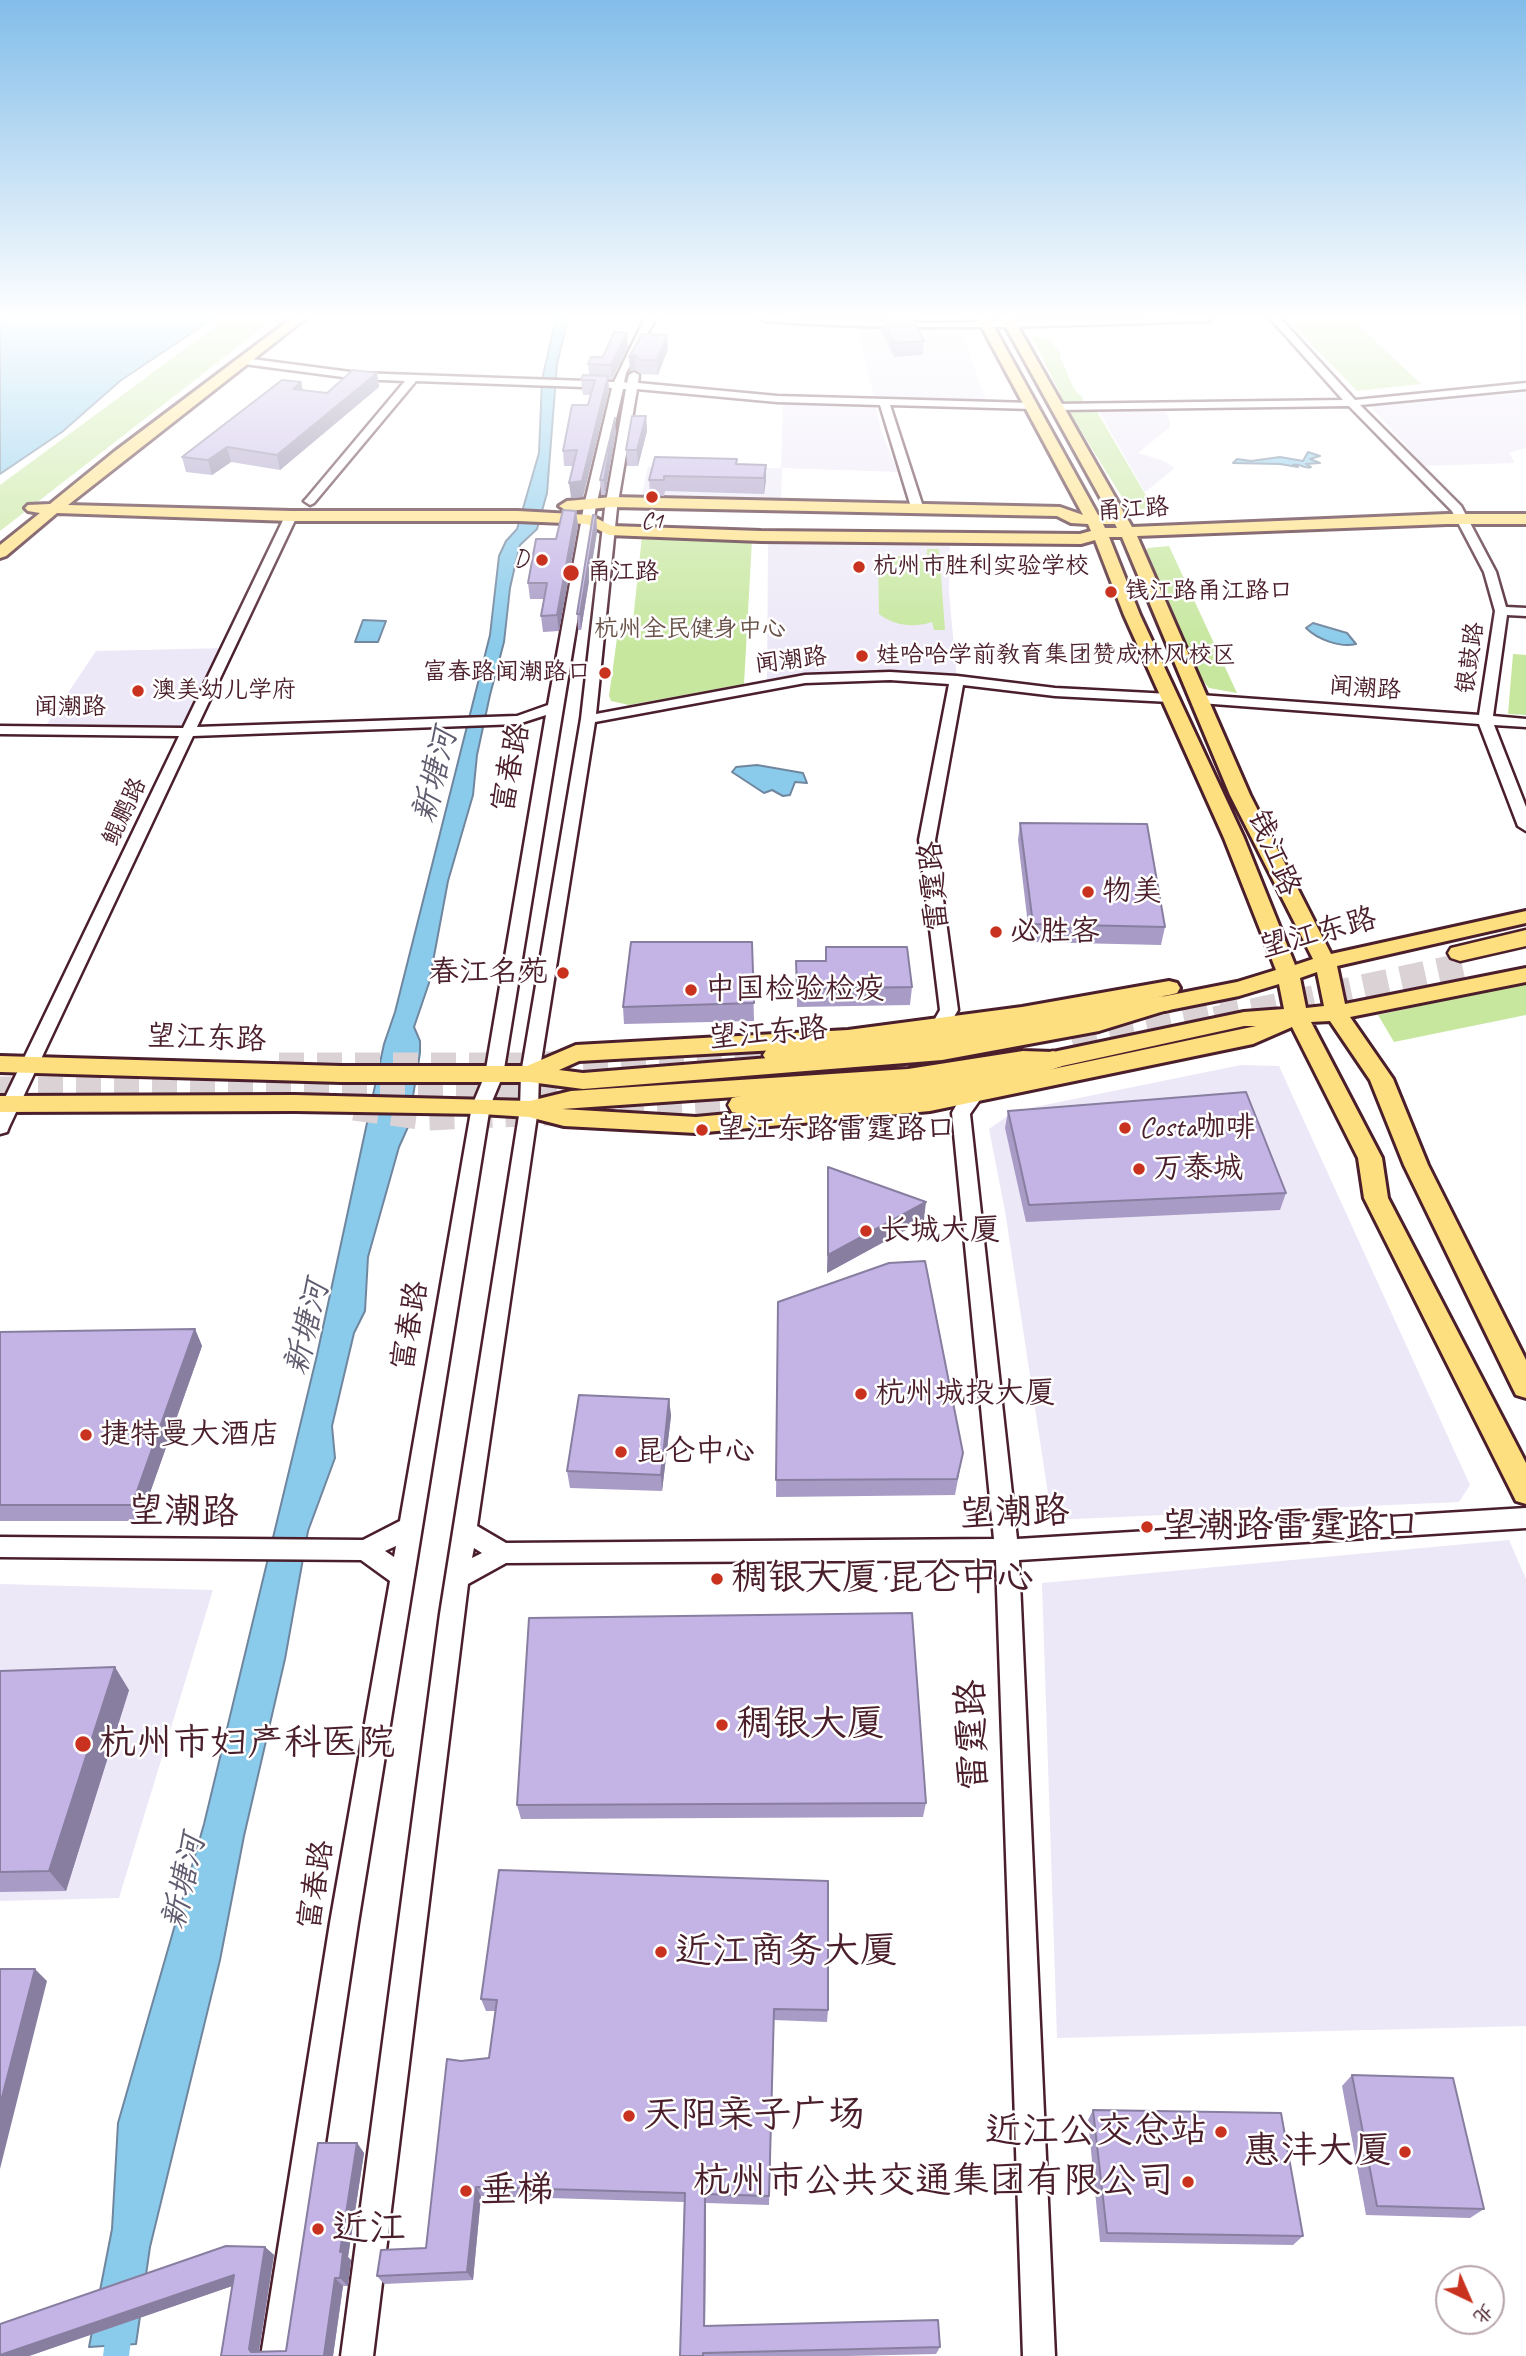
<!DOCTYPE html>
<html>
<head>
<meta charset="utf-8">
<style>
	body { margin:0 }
	#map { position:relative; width:1526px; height:2356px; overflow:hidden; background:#fff; font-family:Caveat,"LXGW WenKai TC",sans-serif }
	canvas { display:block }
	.north { position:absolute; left:1435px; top:2265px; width:70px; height:70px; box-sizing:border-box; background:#fff; border:2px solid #b7a5aa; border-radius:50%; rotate:136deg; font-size:19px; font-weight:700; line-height:28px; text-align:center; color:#4a1f2b }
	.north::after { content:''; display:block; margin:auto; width:24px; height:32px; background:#c8321e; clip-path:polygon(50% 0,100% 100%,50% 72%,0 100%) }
</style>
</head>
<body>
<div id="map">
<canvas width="1526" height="2356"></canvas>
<div class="north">北</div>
</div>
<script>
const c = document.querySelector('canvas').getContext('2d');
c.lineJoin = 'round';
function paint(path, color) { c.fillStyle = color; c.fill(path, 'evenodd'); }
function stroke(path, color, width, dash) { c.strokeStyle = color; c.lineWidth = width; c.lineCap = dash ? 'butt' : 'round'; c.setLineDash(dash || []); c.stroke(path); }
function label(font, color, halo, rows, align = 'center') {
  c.font = font + ' Caveat,"LXGW WenKai TC",sans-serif'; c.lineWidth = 5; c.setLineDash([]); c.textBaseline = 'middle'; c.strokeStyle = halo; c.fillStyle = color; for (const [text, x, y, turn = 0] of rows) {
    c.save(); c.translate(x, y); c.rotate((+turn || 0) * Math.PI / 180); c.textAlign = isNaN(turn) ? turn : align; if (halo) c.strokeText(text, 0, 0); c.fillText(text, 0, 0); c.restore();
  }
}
paint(new Path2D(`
	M858,327L962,332L987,403L875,402L881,431L898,472L782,468L781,502L641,498L648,467L781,468L783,404L875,402Z
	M1526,387V448L1509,453L1515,463L1424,466L1371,407L1374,402Z
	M1098,410L1166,411L1170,421V427L1138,453L1162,460L1175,468L1145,492Z
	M768,541H950L949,592L957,680L890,676L767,686Z
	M227,648L187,732L43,730L96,651Z
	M1241,1065L1279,1066L1470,1485L1459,1502L1052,1520L1005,1211L989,1129L1015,1111Z
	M1509,1540L1526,1579V2026L1057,2038L1042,1583Z
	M0,1584L213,1590L119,1898L0,1901Z`), '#ede8f7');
paint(new Path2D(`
	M227,318H275L0,531V485Z
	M1286,318H1351L1421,384L1357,391Z
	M1032,336L1049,340L1061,353L1060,357L1074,389L1083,398L1082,403L1064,402Z
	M1074,410H1096L1154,509H1137L1125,502L1070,413Z
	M642,536L752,540L744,684L629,705L611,701L609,696L618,631L632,630Z
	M1169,546L1237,693L1209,688L1203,681L1145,553L1148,548Z
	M927,549H939L945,630H934L932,622C913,628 895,626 879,614L878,562C894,556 911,552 927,559Z
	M1513,654L1526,655V715L1508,714Z
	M1526,983V1015L1394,1042L1378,1015Z`), '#c7e79f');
const water = new Path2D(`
	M0,318H214L120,381L62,432L0,474Z
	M556,318H568L557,364L547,493L537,529L520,545L517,557L510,588L504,642L490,695L477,755L473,795L448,881L429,983L414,1027L420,1041V1053L408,1127L399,1147L368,1257L365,1311L354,1333L332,1426L335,1458L308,1531L285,1659L244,1836L220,1960L150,2247L136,2344L89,2347L112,2229L118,2123L204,1824L317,1355L384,1044L395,1012L490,635L499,556L506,541L517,529L539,453L542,380Z
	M1308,452L1320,456L1310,459L1320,463L1306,464L1311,467C1304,470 1299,462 1293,465L1298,467L1280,464L1233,463L1237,459L1251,461L1280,457L1303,461Z
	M363,620L386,621L378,642H355Z
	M1313,623L1347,633L1356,644C1340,648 1317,639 1306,628Z
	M757,765L803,773L807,783L795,782L790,795L783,796L772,790L764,793L732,772L736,767Z`);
paint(water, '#8acbeb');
stroke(water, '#70869e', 2);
paint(new Path2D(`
	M120,2311L129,2315L133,2324L129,2356H103L107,2324L111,2315Z`), '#8acbeb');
stroke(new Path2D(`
	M1215,1019L1469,964
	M1071,1036L1237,1001
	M279,1065H521L763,1056
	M734,1075L882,1064
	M0,1089L593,1094
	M354,1108L427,1118L741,1105`), '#dbd2d5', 25, [25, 13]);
const minor = new Path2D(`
	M645,318H656L626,373L624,382L627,383L629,375L634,372L639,375L638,383L777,396L1032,403L1037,406L1032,409L890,405L923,507L917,511L911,507L880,405L777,402L637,389L617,508L596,714L805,675L890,672L957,676L1055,688L1170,694L1177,698L1170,702L1055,696L963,685L935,840L958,1010L946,1030L940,1032L931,1026L940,1010L919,840L949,684L890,680L805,683L595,722L539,1074L538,1109L477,1526L506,1543L994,1539L952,1113C959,1101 966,1085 981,1089L984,1094L970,1114L1017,1539L1526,1508V1528L1019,1560L1055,2356H1023L996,1560L506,1563L468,1584L373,2356H341L440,1614L520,1109L521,1074L581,719L605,508L626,389H623L596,506L503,1075L490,1106L358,1923L293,2356H261L330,1923L390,1581L361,1560L0,1557V1537L363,1540L400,1521L472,1106L485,1075L546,715L518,724L193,736L9,1127L7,1132L0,1134V1108L179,736L0,734V726L183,728L285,516L291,512L297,516L197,727L517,716L548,705L584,506L612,388L416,381L314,503L310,505L304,501L306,499L405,381L358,379L244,364L239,361L244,358L358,373L614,382ZM396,1546L394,1557L385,1551ZM474,1548L482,1553L472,1558Z
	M760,318L931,323L1213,318L1208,321C1060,326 913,332 765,321Z
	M1270,318H1280L1355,400L1526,383V389L1360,405L1461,506L1496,572L1506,607L1526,608V616L1507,615L1493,716L1526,719V727L1494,725L1526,807V831L1518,826L1479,724L1200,703L1193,699L1200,695L1479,715L1495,611L1484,572L1452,511L1349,406L1056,410L1051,407L1056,404L1343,400Z`);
const major = new Path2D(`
	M292,318H306L68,505L291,511H518L590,515L612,526L761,531L1080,534L1091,531L1088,524L1071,523L1057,516L612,507L567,511L559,506L567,501L612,497L1060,507L1083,515L977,318H989L1098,515H1110L1001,318H1013L1132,527L1447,514H1526V524H1447L1137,536L1250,795L1331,954L1526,911V923L1337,966L1345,1004L1526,968V982L1350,1017L1393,1079L1428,1165L1526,1360V1398L1516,1395L1512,1387L1404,1165L1370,1080L1330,1021L1311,1022L1382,1158L1388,1198L1526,1463V1504L1516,1501L1364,1198L1358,1158L1292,1027L1253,1044L930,1111L696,1133L564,1126L529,1117L481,1114L295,1111L0,1112V1096L295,1095L530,1101L571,1091L908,1069L1023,1051L1053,1052L1244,1012L1284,1009L1279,984L1239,996L1164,1011L1099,1031L942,1060L583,1089L530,1082H341L0,1072V1056L341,1066H527L576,1045L848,1030L1022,1007L1169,981L1177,983L1180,988L1177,993L1169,995L1022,1021L848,1046L579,1061L559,1070L583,1073L942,1044L1096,1017L1161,997L1237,982L1276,970L1224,838L1124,615L1095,540L1081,544L761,541L609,535L587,524L518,521H291L57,513L6,556L0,558V545L40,513L28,511L25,508L28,505L50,504L114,452ZM1103,524H1115L1117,528H1105ZM1109,537H1122L1230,795L1313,959L1295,965L1244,838L1140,615ZM1317,972L1324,1006L1306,1008L1300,978ZM1244,1026H1256L930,1095L696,1117L562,1109L908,1085L1023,1067L1053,1068Z`);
const highway = new Path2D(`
	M1526,930V946L1460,961L1451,958L1448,953L1451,948Z
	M1161,996L1170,998L1174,1004L1170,1010L958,1046L776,1064L767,1061L763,1055L767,1049L776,1046L958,1028Z
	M1053,1051L1062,1054L1066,1060L1062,1066C963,1102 846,1106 741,1114L732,1112L728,1105L732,1098L741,1096C846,1087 951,1080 1053,1051Z`);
stroke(minor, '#4a1f2b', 5);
stroke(major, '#4a1f2b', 6);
stroke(highway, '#4a1f2b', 5);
paint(minor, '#fff');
paint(major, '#fedf80');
paint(highway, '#fedf80');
paint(new Path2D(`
	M883,318L924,341L923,355L894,357L882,332Z
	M667,335L668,349L658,375L641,374L635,370L630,371L629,357Z
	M628,347L612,379H608L609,391L583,497L571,498L573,466H564L563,451L588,405L591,395H583L581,380L589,375L588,364Z
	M377,373L379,387L280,470L231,462L212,475L186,472L182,457L301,382L303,390L327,393Z
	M646,416L647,431L638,466H627L626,450Z
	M616,432L605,495H601L600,480Z
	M655,457L737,464L766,465V480L764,494L665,491L664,496L650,495L649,480Z
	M576,511L578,526L559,631L543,632L541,616L544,599H530L528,583L556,539Z
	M596,516L597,532L581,630H578L577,614Z
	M1020,823L1165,927L1161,945L1030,942L1018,840Z
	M752,942L754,1021L624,1024L623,1007Z
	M826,947L912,987L910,1005L797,1007L796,961H825Z
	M1008,1111L1286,1193L1280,1210L1026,1222L1005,1128Z
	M828,1167L924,1220L827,1273Z
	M778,1302L963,1453L955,1495L776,1497Z
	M195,1329L202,1346L140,1521H0V1332Z
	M669,1399L671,1416L662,1491L570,1488L567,1471Z
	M0,1671L129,1690L66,1891L0,1892Z
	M926,1803L923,1817L521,1819L517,1805Z
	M481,1999L828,2010L827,2022L774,2020L769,2205L706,2203L705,2326L940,2347L936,2354L848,2356H680L684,2202L481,2196L473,2280L384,2284L377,2276L426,2248L461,2061L489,2058L495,2011H486Z
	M1352,2075L1484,2209L1470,2218L1366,2215L1342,2086Z
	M1093,2110L1303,2236L1293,2245L1100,2242L1088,2120Z
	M357,2143L364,2153L348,2257L351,2260L348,2286H343L333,2356H221L232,2286L29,2356H0L265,2247L274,2255L259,2352L286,2351Z`), '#a89bc5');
paint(new Path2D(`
	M627,333L628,347L612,379L611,365Z
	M667,335L668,349L658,375L657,360Z
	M635,355V370L630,371L629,357Z
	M377,373L379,387L280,470L277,455Z
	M608,376L609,391L583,497L571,498L569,483Z
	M301,382L304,397L293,389Z
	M646,416L647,431L638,466L637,450Z
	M615,418L616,432L605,495L604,480Z
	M227,447L231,462L212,475L208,460Z
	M766,465V480L764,494V478Z
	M576,511L578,526L559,631L557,615Z
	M596,516L597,532L581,630L580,614Z
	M926,1202L924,1220L827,1273L828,1255Z
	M195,1329L202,1346L140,1521L132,1505Z
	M669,1399L671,1416L662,1491L661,1475Z
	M115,1667L129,1690L66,1891L49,1871Z
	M35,1969L47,1981L0,2169V2105Z
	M357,2143L364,2153L348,2257L351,2260L348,2286L340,2278V2252Z
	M476,2187L481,2196L473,2280L467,2272Z
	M705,2194L706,2203L705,2333L704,2326Z
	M265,2247L274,2255L258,2356L251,2352L249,2349Z
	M234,2275L244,2282L29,2356H0V2355Z
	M335,2278L343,2286L333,2356H325L324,2355Z`), '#887ea0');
const building = new Path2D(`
	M883,318H912L924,341L894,343Z
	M614,332L627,333L611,365L588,364L591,357H603Z
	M642,334L667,335L657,360H640L635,355L629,357Z
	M353,370L377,373L277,455L227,447L208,460L182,457L282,380L301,382L293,389L327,393Z
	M583,375L608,376L582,481L569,483L577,450L563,451L572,405H588L595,380H581Z
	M632,416H646L637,450H626Z
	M615,418L604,480H600Z
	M655,457L737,459L736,464L766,465L764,478L664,476V480H649Z
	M563,510L576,511L557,615L541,616L547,583H528L536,539H556Z
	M593,515L596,516L580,614H577Z
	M1020,823L1147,824L1165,927L1033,924Z
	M631,942H752L754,1003L623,1007Z
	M826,947H907L912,987L797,989L796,961H826Z
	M1246,1092L1286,1193L1029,1205L1008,1111Z
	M828,1167L926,1202L828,1255Z
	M925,1261L963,1453L957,1479L776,1480L778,1302L889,1263Z
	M195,1329L132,1505H0V1332Z
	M579,1395L669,1399L661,1475L567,1471Z
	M912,1613L926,1803L517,1805L529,1618Z
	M115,1667L49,1871L0,1872V1671Z
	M499,1870L828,1881V2010L774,2009L769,2196L705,2194L704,2326L938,2320L940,2347L703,2353V2356H680L685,2193L476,2187L467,2272L377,2276L381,2250L426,2248L447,2059L461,2061L489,2058L497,2000L481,1999Z
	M0,1969H35L0,2105Z
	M1352,2075L1453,2078L1484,2209L1377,2206Z
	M1093,2110L1281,2113L1303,2236L1107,2233Z
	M318,2143H357L340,2252H343L340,2278H335L324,2355L325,2356H221L234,2275L0,2355V2324L226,2246L265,2247L249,2349L251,2352L286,2351Z`);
paint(building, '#c3b4e5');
stroke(building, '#887ea0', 2);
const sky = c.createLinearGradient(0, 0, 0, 648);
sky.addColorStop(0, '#82bde9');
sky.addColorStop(0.49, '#fff');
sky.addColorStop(1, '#ffffff00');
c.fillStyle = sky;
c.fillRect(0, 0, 1526, 648);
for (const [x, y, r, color] of [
	[652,497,7,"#c8321e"],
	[542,560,7,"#c8321e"],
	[859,567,7,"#c8321e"],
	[571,573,9,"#c8321e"],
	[1111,592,7,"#c8321e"],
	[862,656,7,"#c8321e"],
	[605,673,7,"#c8321e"],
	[138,691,7,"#c8321e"],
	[1088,892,7,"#c8321e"],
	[996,932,7,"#c8321e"],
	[563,973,7,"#c8321e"],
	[691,990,7,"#c8321e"],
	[1125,1128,7,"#c8321e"],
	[702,1130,7,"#c8321e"],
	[1139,1169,7,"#c8321e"],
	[866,1231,7,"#c8321e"],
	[861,1394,7,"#c8321e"],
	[86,1435,7,"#c8321e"],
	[621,1452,7,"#c8321e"],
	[1147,1527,7,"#c8321e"],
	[717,1579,7,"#c8321e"],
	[722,1725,7,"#c8321e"],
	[83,1744,9,"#c8321e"],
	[661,1952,7,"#c8321e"],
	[629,2116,7,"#c8321e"],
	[1221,2132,7,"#c8321e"],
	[1405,2152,7,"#c8321e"],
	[1188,2182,7,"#c8321e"],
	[466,2191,7,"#c8321e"],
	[318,2229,7,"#c8321e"]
]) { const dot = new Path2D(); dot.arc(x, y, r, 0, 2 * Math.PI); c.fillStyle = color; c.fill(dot); stroke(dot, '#fff', 2.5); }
label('24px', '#4a1f2b', '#fff', [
	["甬江路",1133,510,-4],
	["银鼓路",1471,658,-82],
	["闻潮路",791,661,-7],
	["闻潮路",1365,689,4],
	["闻潮路",70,708],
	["鲲鹏路",125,812,-65]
]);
label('24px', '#4a1f2b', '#fff', [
	["C1",652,522,"center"],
	["D",528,560,"right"],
	["杭州市胜利实验学校",873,567],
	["甬江路",587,573],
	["钱江路甬江路口",1125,592],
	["娃哈哈学前教育集团赞成林风校区",876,656],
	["富春路闻潮路口",591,673,"right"],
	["澳美幼儿学府",152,691]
], 'left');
label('24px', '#695148', '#fff', [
	["杭州全民健身中心",690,630]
]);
label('30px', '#4a1f2b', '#fff', [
	["富春路",512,768,-79],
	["钱江路",1273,853,67],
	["雷霆路",935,886,-95],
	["望江东路",1318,934,-15],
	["望江东路",768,1034,-5],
	["望江东路",206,1039,2],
	["富春路",411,1326,-80],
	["富春路",317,1885,-81]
]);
label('30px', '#4a1f2b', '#fff', [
	["物美",1102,892],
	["必胜客",1010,932],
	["春江名苑",549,973,"right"],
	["中国检验检疫",705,990],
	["Costa咖啡",1139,1128],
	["望江东路雷霆路口",716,1130],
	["万泰城",1153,1169],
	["长城大厦",880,1231],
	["杭州城投大厦",875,1394],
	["捷特曼大酒店",100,1435],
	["昆仑中心",635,1452]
], 'left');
label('italic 32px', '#605b6e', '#fff', [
	["新塘河",436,776,-76],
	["新塘河",308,1328,-76],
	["新塘河",185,1882,-77]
]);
label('37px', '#4a1f2b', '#fff', [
	["望潮路",183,1513,1],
	["望潮路",1014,1514,-2],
	["雷霆路",974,1735,-92]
]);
label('37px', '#4a1f2b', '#fff', [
	["望潮路雷霆路口",1161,1527],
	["稠银大厦·昆仑中心",731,1579],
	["稠银大厦",736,1725],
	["杭州市妇产科医院",99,1744],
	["近江商务大厦",675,1952],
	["天阳亲子广场",643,2116],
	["近江公交总站",1207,2132,"right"],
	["惠沣大厦",1391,2152,"right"],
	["杭州市公共交通集团有限公司",1174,2182,"right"],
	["垂梯",480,2191],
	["近江",332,2229]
], 'left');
</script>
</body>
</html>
